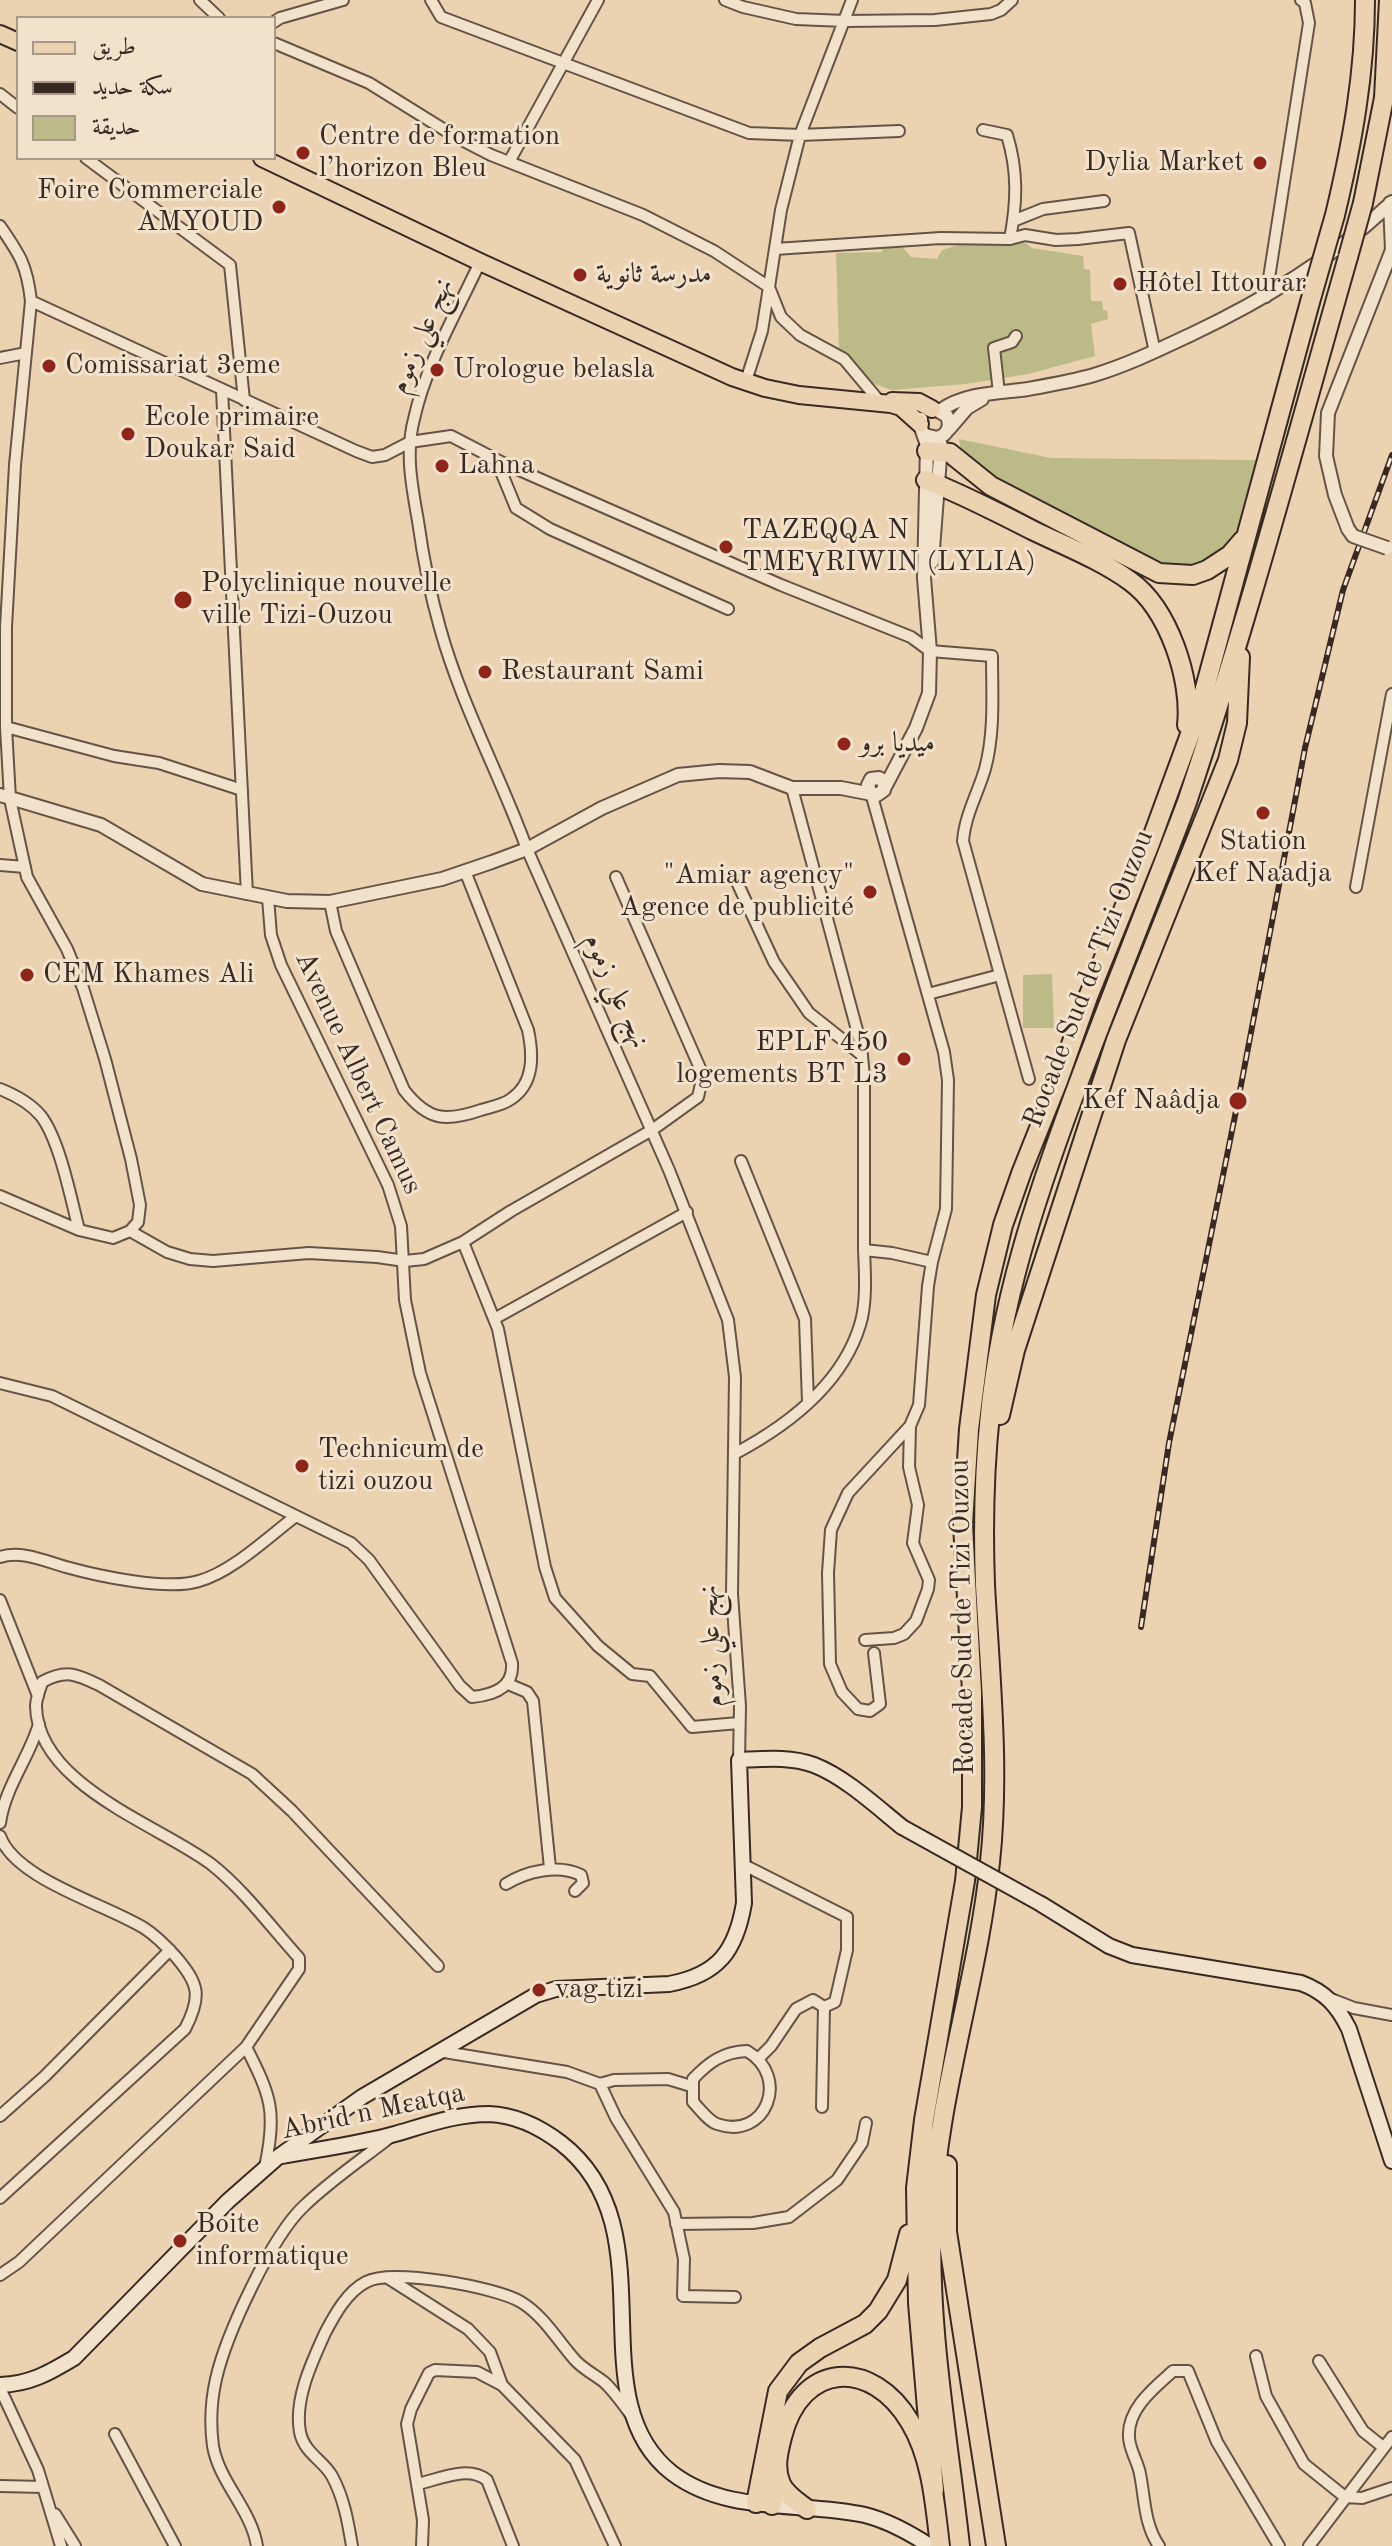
<!DOCTYPE html>
<html>
<head>
<meta charset="utf-8">
<style>
	body { margin:0 }
	#map { position:relative; width:1392px; height:2546px; overflow:hidden; background:#ebd3b1; font-family:"Old Standard TT",Amiri,serif }
	canvas { display:block }
	.legend { position:absolute; left:16px; top:16px; width:260px; height:144px; box-sizing:border-box; background:#f2e2cc; border:2px solid #a89888; margin:0; padding:10px 14px; list-style:none; font-size:24px; color:#382a23 }
	.legend li { display:flex; align-items:center; gap:16px; height:40px }
	.legend b { width:40px; border:2px solid #a89888 }
</style>
</head>
<body>
<div id="map">
<canvas width="1392" height="2546"></canvas>
<ul class="legend">
<li><b style="height:10px;background:#ebd3b1"></b>طريق</li>
<li><b style="height:10px;background:#382a23"></b>سكة حديد</li>
<li><b style="height:22px;background:#bcbb88"></b>حديقة</li>
</ul>
</div>
<script>
const c = document.querySelector('canvas').getContext('2d');
c.lineJoin = 'round';
function paint(path, color) { c.fillStyle = color; c.fill(path, 'evenodd'); }
function stroke(path, color, width, dash) { c.strokeStyle = color; c.lineWidth = width; c.lineCap = dash ? 'butt' : 'round'; c.setLineDash(dash || []); c.stroke(path); }
function label(font, color, halo, rows, align = 'center') {
  c.font = font + ' "Old Standard TT",Amiri,serif'; c.lineWidth = 6; c.setLineDash([]); c.textBaseline = 'middle'; c.strokeStyle = halo; c.fillStyle = color; for (const [text, x, y, turn = 0] of rows) {
    c.save(); c.translate(x, y); c.rotate((+turn || 0) * Math.PI / 180); c.textAlign = isNaN(turn) ? turn : align; if (halo) c.strokeText(text, 0, 0); c.fillText(text, 0, 0); c.restore();
  }
}
paint(new Path2D(`
	M968,242L1026,243L1032,248L1083,256L1084,269L1090,270L1091,301H1102L1103,310L1107,311L1108,319L1091,324L1095,356L1028,374L966,384L891,390L867,381L839,348L836,253L882,252L883,243H899L911,257L937,259L942,250Z
	M959,439L1051,458L1256,460L1233,542L1218,557L1188,571L1163,569L980,473L961,451Z
	M1052,974L1054,1028H1023V975Z`), '#bcbb88');
const minor = new Path2D(`
	M200,0L219,18
	M431,0L441,17L749,133L800,135L899,131
	M725,0L743,7L796,19L845,21L935,20L991,14L1001,10L1012,0
	M852,0L800,135L781,210L769,287L781,317L800,335L844,359L880,402
	M274,22L280,18L343,0
	M274,43L369,83L456,137L491,155L643,215L714,251L769,287L762,331L746,381
	M0,94L18,108
	M983,130L1007,135C1018,171 1017,202 1010,239
	M86,158L230,265L244,400
	M509,162L598,0
	M1013,221L1043,209L1104,201
	M0,226C20,255 27,265 31,301L356,451L372,457L385,455L410,442L451,436L501,462L781,585L911,637L930,651L992,656C992,693 995,732 985,769C978,793 965,815 963,841L1029,1079
	M775,249L941,238L1010,239L1025,235L1056,240L1078,239L1129,233L1155,352
	M480,262C457,312 426,364 414,419C405,453 412,487 418,521C423,557 430,593 440,628C461,704 500,775 527,849L669,1170L728,1320L735,1377L732,1594L740,1706L739,1760
	M1266,297L1309,23L1305,3L1301,0
	M0,358L26,353
	M222,390L247,894
	M999,393L994,348L1012,342L1016,336
	M501,462L500,469L516,508L550,529L728,609
	M6,727L114,756L159,763L242,790
	M792,788L861,1045L864,1077V1250
	M871,793L944,1052L948,1080L946,1209L932,1262
	M0,865L25,867
	M736,880L774,962L809,1013L862,1055
	M1356,887L1392,694
	M330,902L336,931L404,1090C428,1121 446,1122 481,1110C491,1107 503,1105 511,1099C535,1083 533,1054 528,1030L465,871
	M928,994L1000,975
	M0,1089C15,1095 31,1104 41,1116C60,1141 71,1199 79,1230
	M741,1161L805,1319L808,1402
	M0,1196L79,1230L113,1238L130,1231L138,1222L140,1205L131,1159L105,1059L83,988L67,949L27,877L10,799L6,727V627L15,465L31,301
	M130,1231L167,1252L190,1259L213,1261L309,1253L377,1257L405,1261L424,1259L463,1242L511,1211L652,1130L698,1097L703,1075L616,877
	M463,1242L498,1329L545,1567L555,1598L598,1646L632,1674L650,1676L692,1727L739,1723
	M494,1319L687,1212
	M0,1383L52,1396L351,1543L369,1560L460,1686L472,1697C493,1695 514,1688 512,1663L420,1373L405,1300L401,1226L388,1185L281,965L271,935L268,898
	M734,1454C787,1426 842,1384 860,1325C867,1303 865,1273 864,1250L892,1253L932,1262L928,1286L919,1405L910,1426L848,1493L831,1530L828,1573L830,1664L842,1692L858,1709L870,1711L880,1704L874,1653
	M0,1557C21,1550 45,1561 66,1567C98,1576 168,1591 199,1581C232,1572 268,1537 296,1516
	M0,1600L38,1696
	M865,1640L894,1638L904,1634L916,1621L928,1589L929,1580L913,1543L918,1505L909,1467L910,1426
	M508,1684L527,1692L533,1701L550,1868
	M0,1823C5,1787 29,1758 39,1724
	M0,1836C15,1879 105,1904 144,1928C155,1935 167,1947 176,1957C199,1984 202,1996 185,2029L0,2198
	M742,1864L847,1917V1950L835,2002L824,2007L813,2000L796,2009L771,2046L759,2058
	M506,1884C527,1871 558,1864 581,1875L583,1883L575,1891
	M1331,1999L1354,2008L1392,2015
	M246,2047C271,2096 277,2112 265,2167
	M438,2051L567,2072L600,2084L614,2080L668,2079L691,2086
	M747,2051C791,2077 766,2141 717,2124C708,2121 700,2109 693,2102V2079C709,2062 723,2052 747,2051Z
	M600,2084L616,2118L674,2212L684,2259L683,2296L735,2297
	M822,2107L824,2007
	M0,2116L45,2076L170,1950
	M676,2224L753,2223L789,2217L837,2180L862,2143L866,2123
	M0,2275L19,2262L246,2047L299,1969V1958C271,1927 244,1890 211,1864C159,1825 37,1785 36,1706C36,1698 40,1690 42,1682C66,1669 76,1674 99,1685L252,1774L292,1811L438,1966
	M388,2278L468,2329L490,2352L502,2385L575,2460L615,2546
	M1256,2356L1266,2396L1304,2464L1345,2497L1362,2498L1392,2488
	M1319,2361L1363,2431L1383,2447
	M0,2388L38,2470L61,2546
	M115,2434L175,2546
	M418,2484C440,2479 468,2465 487,2480L513,2546
	M0,2486L43,2487
	M55,2514L75,2546
	M257,2546C251,2509 219,2482 213,2446C210,2424 211,2401 216,2379C226,2335 271,2237 304,2206C330,2181 361,2160 389,2138
	M352,2546C348,2522 344,2498 332,2476C323,2460 304,2453 300,2432C294,2399 312,2362 325,2333C335,2314 347,2292 366,2282C392,2268 496,2287 521,2302C544,2316 558,2341 575,2360C583,2369 595,2375 604,2382C614,2391 623,2404 631,2415
	M422,2546L423,2520L407,2424L411,2409L429,2373L435,2370L477,2372L502,2385
	M1159,2546C1144,2524 1145,2499 1140,2474C1138,2462 1129,2449 1129,2437C1127,2409 1154,2388 1173,2371H1188L1217,2442L1279,2546
	M1309,2546L1392,2437`);
const tertiary = new Path2D(`
	M1390,203L1392,250
	M941,410C965,393 999,393 1028,389C1050,385 1073,381 1094,375C1127,365 1158,350 1190,335C1264,300 1332,259 1392,202
	M949,429L967,408L982,399
	M925,435L937,438C948,435 951,426 947,416L935,409
	M1348,529L1335,495L1326,456L1328,413L1392,250
	M932,562L941,445
	M885,787L916,728L929,693L930,651L924,578L927,445L921,428V419
	M0,795L101,825L202,884L287,901L330,902L442,879L492,862L527,849L602,808L678,775L719,771L750,772L792,788H841L877,795L884,790V781L879,778L871,779L868,785L870,792`);
const secondary = new Path2D(`
	M1041,1904L1109,1946L1132,1955L1301,1983C1325,1992 1337,2005 1349,2029L1392,2161
	M282,2156C320,2149 359,2144 395,2134C426,2125 456,2114 489,2114C515,2115 540,2127 561,2143C672,2229 575,2397 672,2473C727,2515 802,2501 865,2515C889,2521 910,2533 930,2546
	M0,2385C30,2384 49,2373 74,2358L228,2201L278,2157L362,2097L536,1995L556,1989L669,1984C718,1975 736,1951 744,1903L739,1760C763,1759 790,1756 814,1765C845,1777 876,1806 902,1827`);
const primary = new Path2D(`
	M0,34L18,42
	M262,158L480,262L732,377L765,388L799,395L891,404L901,407L920,424
	M892,401L919,402L932,409`);
const motorway = new Path2D(`
	M1363,203L1384,98L1389,0
	M1335,215C1352,144 1365,74 1365,0
	M927,451L950,453L991,486L1159,573L1193,575L1207,570L1230,555L1243,540
	M926,480C962,494 997,512 1032,530C1065,546 1101,560 1130,581C1169,609 1192,680 1187,725
	M1000,1415L1015,1350L1116,1040L1228,760L1237,723L1240,657
	M947,2165V2232L996,2546
	M934,2490L918,2303L916,2188L924,2120L965,1881L972,1807V1692L963,1524L969,1429L986,1295L1003,1225L1022,1171L1058,1081L1088,997L1149,846L1199,710L1310,302
	M756,2503L778,2391L799,2363L820,2348L865,2324L878,2311L897,2280L909,2234
	M772,2505L775,2472
	M807,2509C798,2502 786,2495 781,2484C774,2468 778,2453 782,2437C801,2361 872,2358 910,2422C932,2458 935,2505 940,2546
	M960,2546C948,2437 927,2325 932,2216C937,2096 978,1981 990,1862C1000,1770 990,1677 985,1585C983,1529 984,1470 990,1414C1001,1302 1035,1200 1074,1095C1110,997 1150,900 1187,802C1247,623 1296,439 1348,257`);
stroke(minor, '#655446', 14);
stroke(tertiary, '#655446', 16);
stroke(secondary, '#382a23', 18);
stroke(primary, '#382a23', 20);
stroke(motorway, '#382a23', 22);
stroke(minor, '#f2e2cc', 10);
stroke(tertiary, '#f2e2cc', 12);
stroke(secondary, '#f2e2cc', 14);
stroke(primary, '#ebd3b1', 16);
stroke(motorway, '#ebd3b1', 18);
const rail = new Path2D(`
	M1141,1627L1169,1443L1238,1101L1305,748L1343,590L1392,455`);
stroke(rail, '#382a23', 6);
stroke(rail, '#f2e2cc', 3, [9]);
const tertiaryBridge = new Path2D(`
	M1348,529L1353,536L1387,548`);
const secondaryBridge = new Path2D(`
	M902,1827L1041,1904`);
const motorwayBridge = new Path2D(`
	M1348,257L1363,203
	M1310,302L1335,215`);
stroke(tertiaryBridge, '#655446', 16, []);
stroke(secondaryBridge, '#382a23', 18, []);
stroke(motorwayBridge, '#382a23', 22, []);
stroke(tertiaryBridge, '#f2e2cc', 12);
stroke(secondaryBridge, '#f2e2cc', 14);
stroke(motorwayBridge, '#ebd3b1', 18);
for (const [x, y, r, color] of [
	[303,153,8,"#8f2418"],
	[1260,163,8,"#8f2418"],
	[279,207,8,"#8f2418"],
	[580,275,8,"#8f2418"],
	[1120,284,8,"#8f2418"],
	[49,366,8,"#8f2418"],
	[437,370,8,"#8f2418"],
	[128,434,8,"#8f2418"],
	[442,466,8,"#8f2418"],
	[726,547,8,"#8f2418"],
	[183,600,10,"#8f2418"],
	[485,672,8,"#8f2418"],
	[844,744,8,"#8f2418"],
	[1263,813,8,"#8f2418"],
	[870,892,8,"#8f2418"],
	[27,975,8,"#8f2418"],
	[904,1059,8,"#8f2418"],
	[1238,1101,10,"#8f2418"],
	[302,1466,8,"#8f2418"],
	[539,1990,8,"#8f2418"],
	[180,2241,8,"#8f2418"]
]) { const dot = new Path2D(); dot.arc(x, y, r, 0, 2 * Math.PI); c.fillStyle = color; c.fill(dot); stroke(dot, '#f2e2cc', 3); }
label('28px', '#382a23', '#f2e2cc', [
	["Centre de formation",319,137],
	["l’horizon Bleu",319,169],
	["Dylia Market",1244,163,"right"],
	["Foire Commerciale",263,191,"right"],
	["AMYOUD",263,223,"right"],
	["مدرسة ثانوية",596,275],
	["Hôtel Ittourar",1136,284],
	["Comissariat 3eme",65,366],
	["Urologue belasla",453,370],
	["Ecole primaire",144,418],
	["Doukar Said",144,450],
	["Lahna",458,466],
	["TAZEQQA N",742,531],
	["TMEƔRIWIN (LYLIA)",742,563],
	["Polyclinique nouvelle",201,584],
	["ville Tizi-Ouzou",201,616],
	["Restaurant Sami",501,672],
	["ميديا برو",860,744],
	["Station",1263,842,"center"],
	["Kef Naadja",1263,874,"center"],
	["\"Amiar agency\"",854,876,"right"],
	["Agence de publicité",854,908,"right"],
	["CEM Khames Ali",43,975],
	["EPLF 450",888,1043,"right"],
	["logements BT L3",888,1075,"right"],
	["Kef Naâdja",1220,1101,"right"],
	["Technicum de",318,1450],
	["tizi ouzou",318,1482],
	["vag tizi",555,1990],
	["Boite",196,2225],
	["informatique",196,2257]
], 'left');
label('28px', '#382a23', '#f2e2cc', [
	["نهج علي زموم",422,336,-67],
	["Rocade Sud de Tizi Ouzou",1089,979,-69],
	["نهج علي زموم",616,991,66],
	["Avenue Albert Camus",358,1073,65],
	["Rocade Sud de Tizi Ouzou",963,1617,-91],
	["نهج علي زموم",712,1646,-93],
	["Abrid n Mɛatqa",373,2112,-12]
]);
</script>
</body>
</html>
